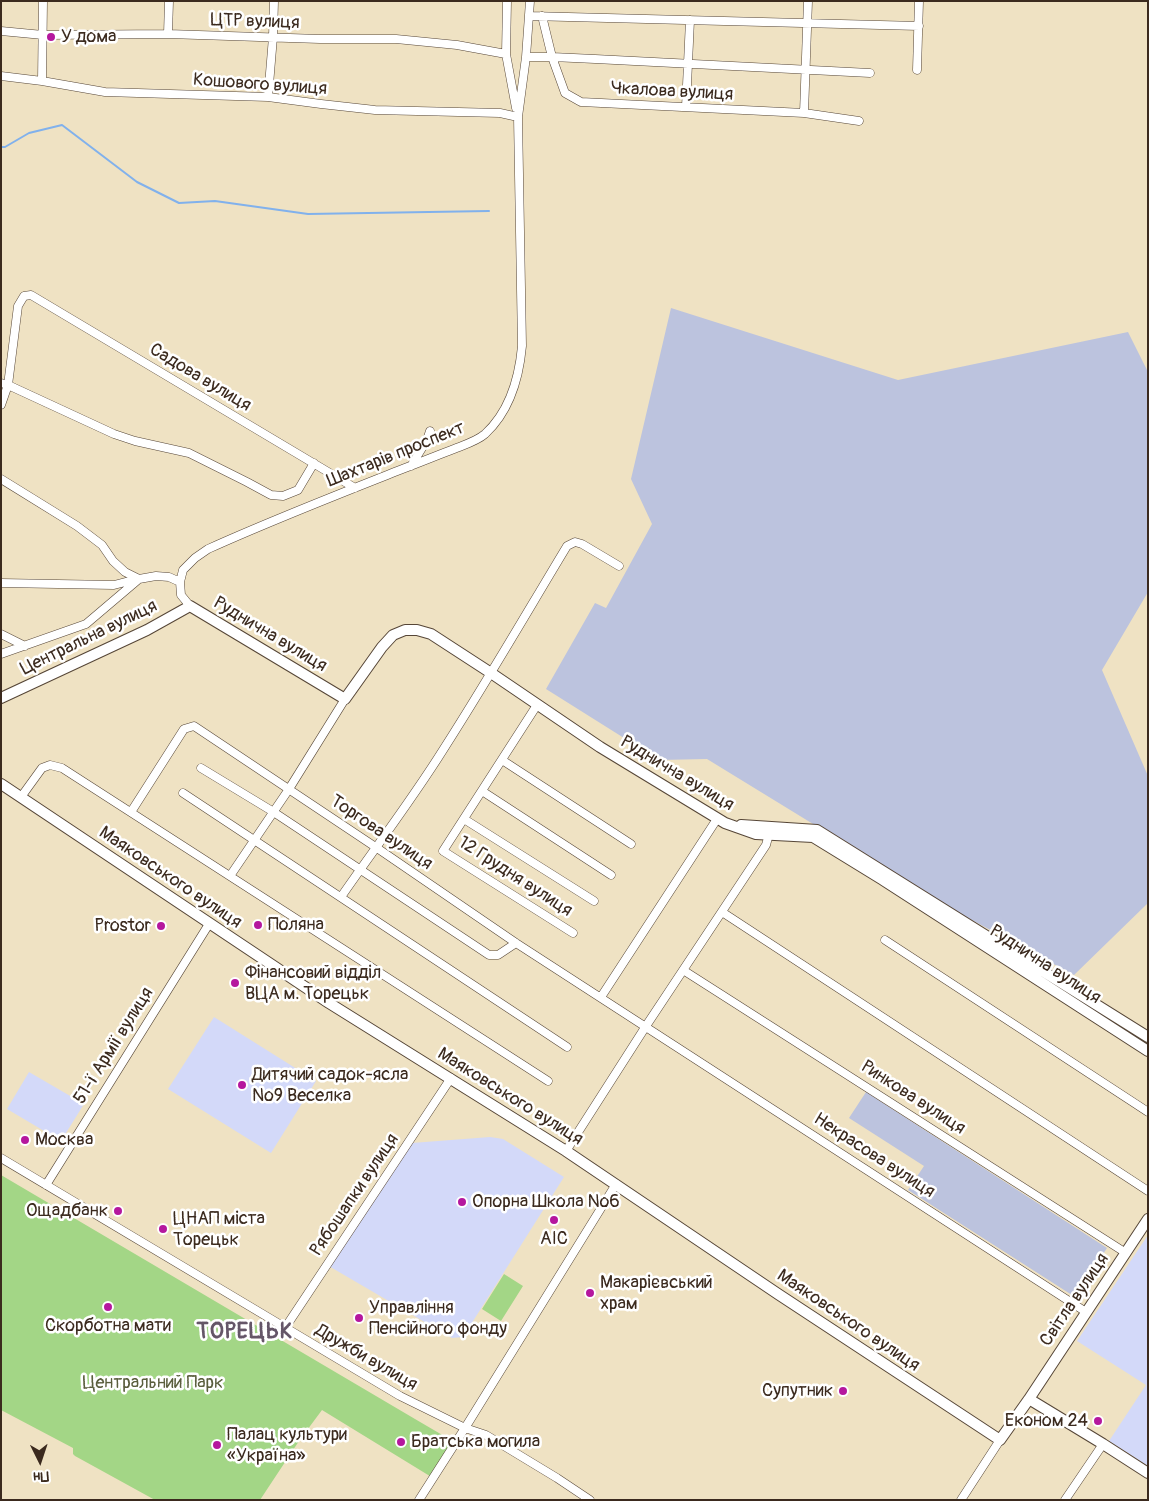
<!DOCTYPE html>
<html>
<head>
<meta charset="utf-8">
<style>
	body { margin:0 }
	#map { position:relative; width:1149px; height:1501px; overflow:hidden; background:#efe2c3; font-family:Pangolin,sans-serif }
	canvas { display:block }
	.frame { position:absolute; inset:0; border:2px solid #3b2a1e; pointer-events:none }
	.north { position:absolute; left:15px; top:1436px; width:50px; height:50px; -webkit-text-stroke:4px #fff; paint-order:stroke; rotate:176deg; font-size:14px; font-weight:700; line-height:20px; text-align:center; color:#3b2a1e }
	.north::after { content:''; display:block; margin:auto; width:18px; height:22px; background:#3b2a1e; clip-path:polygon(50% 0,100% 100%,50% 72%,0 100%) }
</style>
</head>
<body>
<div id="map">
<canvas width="1149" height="1501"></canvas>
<div class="frame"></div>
<div class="north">Пн</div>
</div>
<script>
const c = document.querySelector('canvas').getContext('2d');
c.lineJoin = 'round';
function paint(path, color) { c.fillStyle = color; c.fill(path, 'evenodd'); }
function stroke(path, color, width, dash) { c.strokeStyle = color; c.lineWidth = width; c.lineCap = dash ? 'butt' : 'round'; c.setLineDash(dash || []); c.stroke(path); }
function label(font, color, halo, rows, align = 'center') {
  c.font = font + ' Pangolin,sans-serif'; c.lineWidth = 5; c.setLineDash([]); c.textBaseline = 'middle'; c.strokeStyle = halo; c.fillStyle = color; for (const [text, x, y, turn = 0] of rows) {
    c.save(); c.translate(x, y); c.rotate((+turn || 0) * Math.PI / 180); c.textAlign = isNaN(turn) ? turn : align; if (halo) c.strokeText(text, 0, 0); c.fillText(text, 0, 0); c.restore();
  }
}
paint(new Path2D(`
	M214,1017L316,1081L271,1153L168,1089Z
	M29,1072L84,1104L61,1141L7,1109Z
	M490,1137L503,1139L564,1177L463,1337L452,1338L327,1265L412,1143Z
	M1148,1235V1466L1109,1441L1146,1385L1077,1341Z`), '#d3d9f9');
paint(new Path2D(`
	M671,308L898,380L1128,332L1148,372V592L1102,670L1148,776V903L1074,975L955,911L707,759L659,760L546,689L595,603L606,608L652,524L631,479Z
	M866,1092L1107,1248L1075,1297L908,1190L924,1166L849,1118Z`), '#bcc3de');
paint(new Path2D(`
	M1,1175L415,1419L456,1443L433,1478L322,1410L299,1441L260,1500H155L75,1456L73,1454V1448L1,1410Z
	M504,1274L523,1286L501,1321L482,1309Z`), '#a3d686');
stroke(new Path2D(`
	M1,147H5L29,133L62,125L137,182L179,203L215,201L308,214L489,211`), '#81b1ec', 2);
const street = new Path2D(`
	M507,1L506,54L516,108
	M529,16L919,26
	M542,16L552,57L565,93L581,102L804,113L859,121
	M1,31L43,35L168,34L320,39H396L457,45L506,54
	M168,34L169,1
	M526,57H552L595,59L870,73
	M917,70L919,1
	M1,76L42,81L105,92L268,97L321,104L375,110L500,113L518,117
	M42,81L43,1
	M268,97L273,37L274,1
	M686,107L690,20
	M804,113L808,1
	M1,383L8,385L114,434L135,441L189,453L247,482L271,495L283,496L298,490L314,463
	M1,405L8,385L18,306L24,296L31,295L355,488
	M411,466L427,440L430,431
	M1,479L77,526L102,545L113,561L125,572L139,579L156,576L169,577L180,582
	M1,583L114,585L137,579
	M190,606L181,595L180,582L183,570L195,558L208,549C272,520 339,494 405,468C421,462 438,455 454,449C464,445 477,441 485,434C510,411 519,379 522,346L518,117L526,57L530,1
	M1,634L25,646
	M1,654L86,624L139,579
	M537,705L443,851L573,933
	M502,760L631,844
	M201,768L272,811L489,955H498L516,943
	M482,791L611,875
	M183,793L567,1047
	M21,797L42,768L50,765L62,768L548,1081
	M131,812L184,729L194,726L377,848L516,943L1086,1312
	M464,819L594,901
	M230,876L289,789L345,699
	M341,897C375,848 411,801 443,750C486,683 526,614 567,546L575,542L582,544L619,566
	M722,912L1148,1191
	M885,940L1148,1112
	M683,970L1126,1253
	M601,997L717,819
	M566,1151L646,1026L766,845L769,834
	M1,1158L400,1396L465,1428L486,1435L557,1478L590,1500
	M46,1185L209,924
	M285,1328L451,1078
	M419,1500L465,1428L616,1184
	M961,1500L1000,1440
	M1065,1500L1103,1444`);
const secondary = new Path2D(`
	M1,698L147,630L190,606L345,699L382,647L393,635L405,630H417L431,634L491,673L600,747L725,823L756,834L813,837L883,880L1148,1051
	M1,784L329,1003L566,1151L778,1294L1000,1440L1029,1399L1103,1444L1148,1473
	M741,825L817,830L1148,1037
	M1029,1399L1148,1219`);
stroke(street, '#564637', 9);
stroke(secondary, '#564637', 12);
stroke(street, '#fff', 8);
stroke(secondary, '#fff', 10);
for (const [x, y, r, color] of [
	[51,37,5,"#b5179e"],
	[258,925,5,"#b5179e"],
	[161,926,5,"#b5179e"],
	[235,983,5,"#b5179e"],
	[242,1085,5,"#b5179e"],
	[25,1140,5,"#b5179e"],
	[462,1202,5,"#b5179e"],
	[118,1211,5,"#b5179e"],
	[554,1220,5,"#b5179e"],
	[163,1229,5,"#b5179e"],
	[590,1293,5,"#b5179e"],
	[108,1307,5,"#b5179e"],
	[359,1318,5,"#b5179e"],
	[843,1391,5,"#b5179e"],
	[1098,1421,5,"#b5179e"],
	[401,1442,5,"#b5179e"],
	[217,1445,5,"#b5179e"]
]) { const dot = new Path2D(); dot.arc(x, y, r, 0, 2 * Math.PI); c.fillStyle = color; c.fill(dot); stroke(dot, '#fff', 2); }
label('18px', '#3b2a1e', '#fff', [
	["ЦТР вулиця",255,22,2],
	["Кошового вулиця",260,85,4],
	["Чкалова вулиця",672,92,3],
	["Садова вулиця",200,378,31],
	["Шахтарів проспект",396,455,-22],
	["Руднична вулиця",270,635,31],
	["Центральна вулиця",89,638,-26],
	["Руднична вулиця",677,774,31],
	["Торгова вулиця",381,833,34],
	["12 Грудня вулиця",515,877,33],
	["Маяковського вулиця",170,878,34],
	["Руднична вулиця",1045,965,33],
	["51-ї Армії вулиця",114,1046,-58],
	["Маяковського вулиця",510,1097,32],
	["Ринкова вулиця",913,1098,33],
	["Некрасова вулиця",874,1156,33],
	["Рябошапки вулиця",355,1195,-56],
	["Світла вулиця",1075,1300,-56],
	["Маяковського вулиця",848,1321,34],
	["Дружби вулиця",366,1358,30]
]);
label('18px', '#3b2a1e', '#fff', [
	["У дома",61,37],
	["Поляна",268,925],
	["Prostor",151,926,"right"],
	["Фінансовий відділ",245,973],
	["ВЦА м. Торецьк",245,994],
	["Дитячий садок-ясла",252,1075],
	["№9 Веселка",252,1096],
	["Москва",35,1140],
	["Опорна Школа №6",472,1202],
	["Ощадбанк",108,1211,"right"],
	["ЦНАП міста",173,1219],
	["Торецьк",173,1240],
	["АІС",554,1239,"center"],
	["Макарієвський",600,1283],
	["храм",600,1304],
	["Управління",369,1308],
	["Пенсійного фонду",369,1329],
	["Скорботна мати",108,1326,"center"],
	["Супутник",833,1391,"right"],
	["Економ 24",1088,1421,"right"],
	["Палац культури",227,1435],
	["«Україна»",227,1456],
	["Братська мoгила",411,1442]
], 'left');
label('18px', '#5a5e3d', '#fff', [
	["Центральний Парк",153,1383]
]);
c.letterSpacing = '1px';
label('bold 22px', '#655668', '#fff', [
	["ТОРЕЦЬК",245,1332]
]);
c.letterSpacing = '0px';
</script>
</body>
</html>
